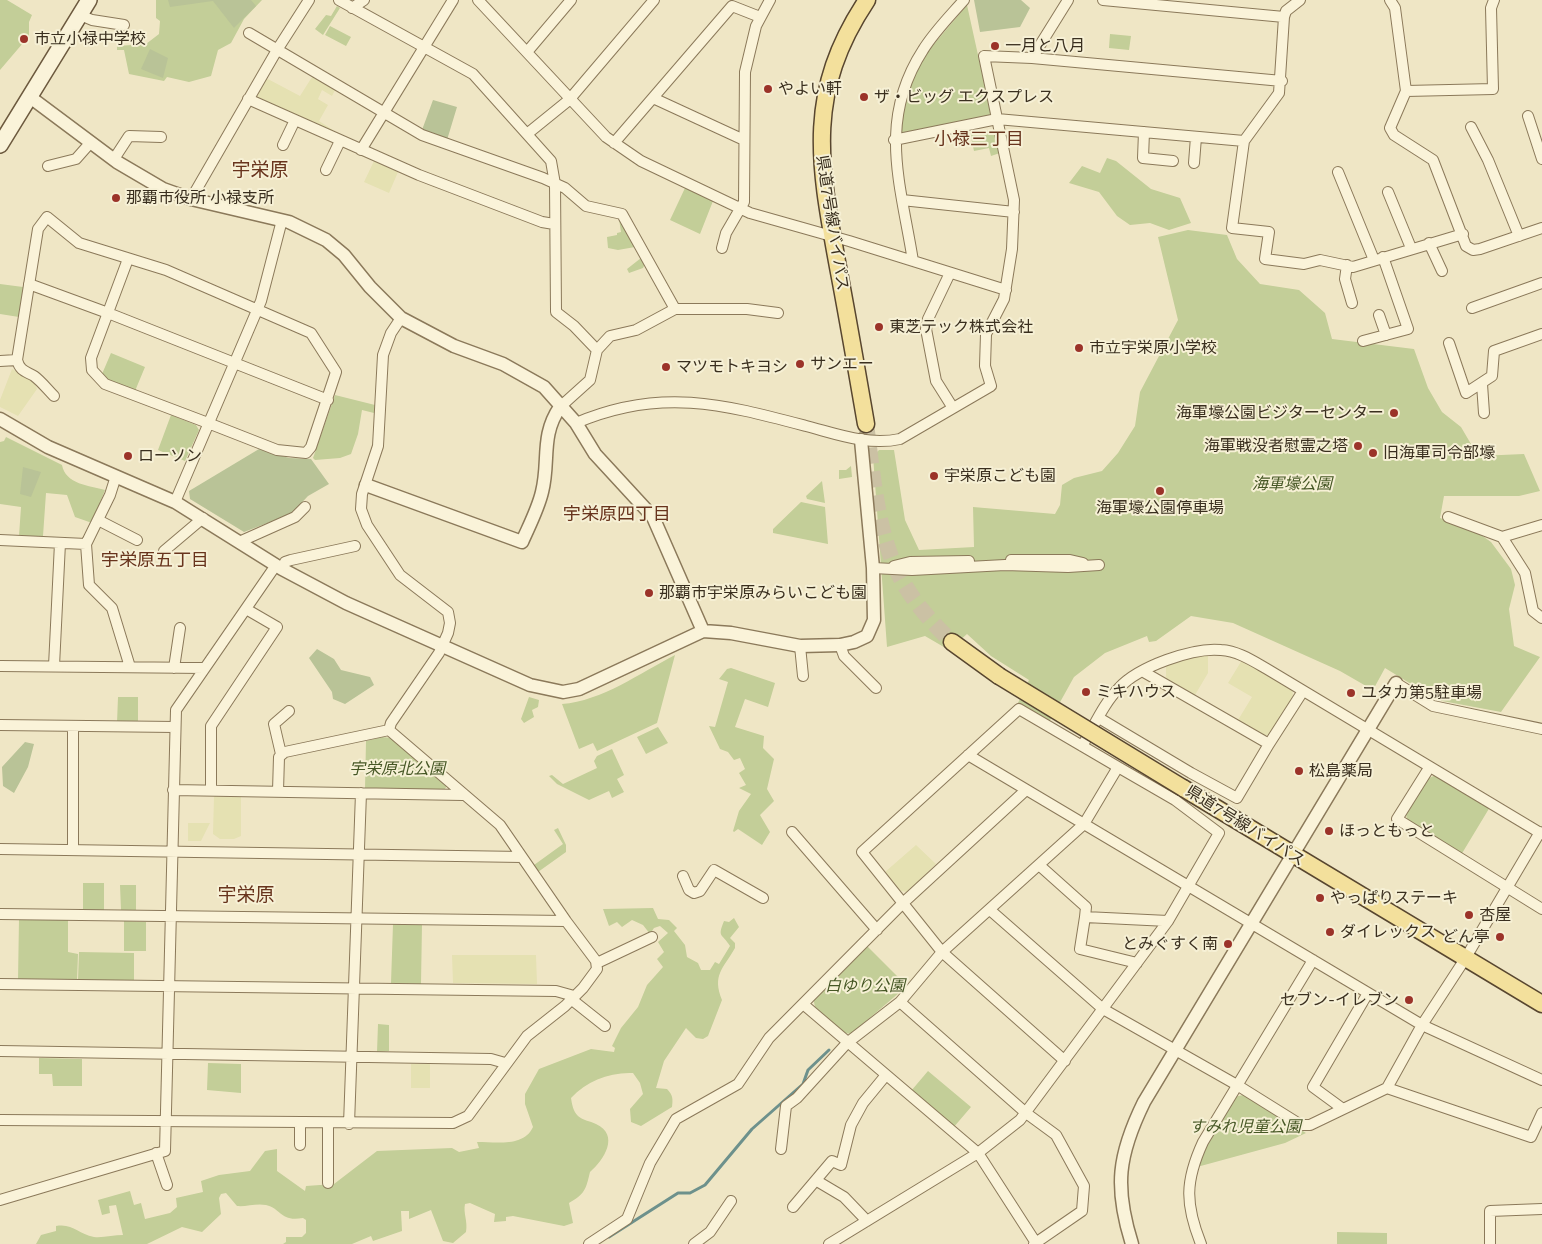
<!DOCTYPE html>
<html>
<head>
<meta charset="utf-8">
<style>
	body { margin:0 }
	canvas { display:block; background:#efe6c5 }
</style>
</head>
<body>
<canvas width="1542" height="1244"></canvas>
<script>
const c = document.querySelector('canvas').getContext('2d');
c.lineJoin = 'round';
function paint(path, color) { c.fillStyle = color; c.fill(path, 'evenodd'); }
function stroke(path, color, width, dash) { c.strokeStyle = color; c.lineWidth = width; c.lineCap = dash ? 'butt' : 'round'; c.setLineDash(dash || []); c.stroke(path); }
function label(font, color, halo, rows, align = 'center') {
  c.font = font + ' "Roboto Serif","Noto Sans JP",serif'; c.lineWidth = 4; c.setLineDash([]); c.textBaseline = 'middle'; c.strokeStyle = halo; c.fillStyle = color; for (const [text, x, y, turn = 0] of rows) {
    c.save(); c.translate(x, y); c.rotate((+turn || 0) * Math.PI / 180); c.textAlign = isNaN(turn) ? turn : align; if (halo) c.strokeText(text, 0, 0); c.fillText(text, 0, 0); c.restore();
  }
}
paint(new Path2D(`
	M312,77L335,90L332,96L322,90L318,99L328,105L319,121L333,130L332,133L258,100L256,95L266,78L300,96Z
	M374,161L398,172L389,193L364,182Z
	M12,369L33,380L37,389L18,416L0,407V400Z
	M1208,654V673L1195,695L1166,678V664Z
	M1242,660L1292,687L1293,697L1270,734L1263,736L1238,720L1252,697L1228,683Z
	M214,796L241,797V836L234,839H220L213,834Z
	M188,823H210L201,841H188Z
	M916,845L936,864L907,892L901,891L885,872Z
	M452,955H536L537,984L453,983Z
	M411,1064H430V1088H411Z`), '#e5e1b2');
paint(new Path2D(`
	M0,0H7L32,15L29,22V36L0,70Z
	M156,0H262L244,19L231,43L218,50L211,76L189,82L167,77L164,81L129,74L124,50H117V46L146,44L159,34L160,21L156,18Z
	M967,5L991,114L986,118L902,134L900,131L909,88L924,56Z
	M337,6L340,8L323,35L315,29L326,15L331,16Z
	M330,26L351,37L346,46L325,35Z
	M1110,34L1131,36L1129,50L1109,48Z
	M991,130L994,131L1000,153L991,156L989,148L974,151L970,133Z
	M1107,158L1116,161L1151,189L1180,198L1191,223L1169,230L1150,223L1130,225L1117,216L1099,192L1069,183L1082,166L1100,173Z
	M685,188L713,201L700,234L670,220Z
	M619,219L635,247L618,250L608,248L607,237L617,235V233L621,232Z
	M1188,230L1227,235L1237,259L1260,284L1299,290L1325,313L1332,339L1414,349L1428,388L1442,412L1461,427L1478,456L1524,454L1540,491L1519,496H1444L1440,518L1474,530L1491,542L1511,569L1515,585L1509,609L1514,646L1540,657L1501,712L1437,700L1385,668L1373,690L1340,671L1233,623L1191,616L1156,641L1149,642L1147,636L1105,653L1074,677L1049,722L1018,703L1029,680L991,656L967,634L949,650L925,636L887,647L873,456L879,450H894L905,520L919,550L974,547L973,507L1055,514L1060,505L1062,485L1074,478L1102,471L1118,453L1135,426L1140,392L1178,320L1158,237Z
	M641,258L645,264L643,268L629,273L627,269Z
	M0,284L23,287L19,317L0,314Z
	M111,353L145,367L135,391L109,380L102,374Z
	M335,395L375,405L374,413L362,410L358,434L351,454L340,458L315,460L313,458Z
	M171,415L196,425L199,430L185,461L158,450Z
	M6,437L62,465C65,484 90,486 105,490L92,523L75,517L67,495L46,493L43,536H19L21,507L0,504V442L4,441Z
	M851,466L852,477L839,479V470H846Z
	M822,481L825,503L807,499L806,496Z
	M801,502L825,507L828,544L773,533V529Z
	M675,655L657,723L597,751L593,743L579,749L562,704C602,701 640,673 675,655Z
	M731,668L775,683L768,707L745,699L735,727L764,736L763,748L774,759L767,789L774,801L760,815L770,832L762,845L738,829L734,832L733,831L739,811L751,794L739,788L746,785L739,773L745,769L740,758L734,760L728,752L720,749L709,726L715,727L728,682L719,679L727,669Z
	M118,697H138V723H117Z
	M529,697L539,700L538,707L532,710L534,717L524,723L521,719Z
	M658,727L668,743L646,754L637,737Z
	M382,737L392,738L447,786L444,790L365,789L366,741Z
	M612,749L624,775L617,779L624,792L612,798L609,791L589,800L557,784L549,776L552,775L563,784L597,768L594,761L597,756Z
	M1436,775L1490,807L1461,855L1408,822L1406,815L1429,778Z
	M558,828L566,845V852L538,872L534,865L563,844L554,830Z
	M83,883H104V910H83Z
	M120,885H136V910H121Z
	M653,908L658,919L669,920L677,928L674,931L685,945L687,957L698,963L701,970H710L715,962L719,964L730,946C722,933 717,938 724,921L729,922L734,918L739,927L730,938L735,943V948C723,969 712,975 722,1000L708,1036L703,1039L696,1038L686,1028L664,1061L656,1088L667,1089C673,1095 673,1099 672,1107L641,1126L631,1122L630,1109L643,1094L640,1083L633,1073C609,1072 587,1081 571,1098C572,1104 573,1111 578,1116C582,1120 590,1121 596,1124C620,1135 604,1160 590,1172C586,1189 585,1194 569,1203L573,1223L564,1226L513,1216L506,1217V1221L494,1222L495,1214L470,1203L465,1204C463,1213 468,1221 466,1232L453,1243L443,1241L431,1210L409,1219V1211H401L402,1231L373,1241L371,1236L352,1244H283L286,1242V1237H302L306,1233V1220L303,1218C280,1222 282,1209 266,1205C256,1203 246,1207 237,1206L226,1193L221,1194L219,1198L221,1214L202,1232L182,1227L147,1244H36L41,1235L56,1231V1226C73,1223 78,1234 94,1237C103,1238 114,1235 123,1235L116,1205L109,1206L110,1213L102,1215L98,1200L130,1191L134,1205L141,1203L145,1219L170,1213L177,1207L176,1198L203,1192L201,1181L219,1175L250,1171L265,1151L277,1149V1171L305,1191L306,1186L334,1184L377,1151L452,1148L459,1152L479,1148L477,1142C497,1142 524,1147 533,1127L525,1104V1094L539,1069L591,1049L614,1052L615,1048L612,1046L621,1028L638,1007L647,985L663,967L657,959L664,952L658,942L668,933L660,926L654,928L650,934L643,925L632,920L622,927L617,922L609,926L603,909Z
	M19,919L68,920V952L78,954L77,981L18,980Z
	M124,921L146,922V951H124Z
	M393,924H422L421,984L391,983Z
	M866,945L907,986L851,1034L845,1033L815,1007L813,997Z
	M79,952L134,953V981L78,980Z
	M378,1024L389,1025V1051L377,1052Z
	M39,1058L82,1059V1086H53L52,1074H39Z
	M208,1063L241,1064V1093L207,1090Z
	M928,1071L971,1107L953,1128L911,1091Z
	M1243,1095L1306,1133L1285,1143L1197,1167L1204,1147L1234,1097Z
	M1337,1232L1387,1233V1244H1337Z`), '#c3ce98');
paint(new Path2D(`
	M168,0H251L256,6L234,28L213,1L170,7Z
	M974,0H1021L1030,8L1020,27L980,32Z
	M150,49L168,58L163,78L141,69Z
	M433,100L457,107L447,140L422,130Z
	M259,449L289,458L311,459L329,484L308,496L291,514L244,532L190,499L189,491Z
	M23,467L41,472L31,497L20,494Z
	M317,649L334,659L341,670L370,677L374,685L345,704L333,699L332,692L309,658Z
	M25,742L34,744L28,767L14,793L3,786L2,767Z`), '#b9c397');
stroke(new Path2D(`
	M609,1237L678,1193H690L705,1185L752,1129L803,1084L808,1070L829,1050`), '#6d918c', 3);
stroke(new Path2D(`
	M866,424C873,473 876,528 898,573C911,599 931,622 952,642`), '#cbc1a4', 16, [16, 8]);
const minor = new Path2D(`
	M339,0L473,74L551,161L555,184L556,312L574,326L597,350L610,336L636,330L675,309H747L778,313
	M478,0L606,137L641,161L750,213L849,241L1006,290
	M1103,0L1284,17
	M1300,0L1286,11L1284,17L1279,93L1244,141L1232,228L1269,232L1265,259L1304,264L1320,260L1353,267L1463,234
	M1390,0L1395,8L1406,91L1390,128L1394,135L1433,160L1466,246L1473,250L1480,249L1542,228
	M352,8L364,0
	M80,15L92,20L124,25
	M249,33L422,135L543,178L565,188L586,206L622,214L675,309
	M527,52L571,0
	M1032,58L1068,0
	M1406,91L1493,89L1491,8L1494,0
	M653,98L744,140
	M248,99L419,175L542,222L554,224
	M1528,116L1542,159
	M1471,127L1488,160L1519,236
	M1144,132L1143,158L1173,161
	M527,134L569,100L654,0
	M894,140L997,119L1244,141
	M614,143L732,6L760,17
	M283,145L295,120
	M361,150L453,0
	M114,159L129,136L161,137
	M1194,163L1196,137
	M48,166L76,159L91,142
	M326,170L340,141
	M1338,172L1374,260
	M1388,192L1411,248
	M191,199L277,50L309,0
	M902,200L1014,212
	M1429,243L1442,271
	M722,248L726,233L744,202L745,72L756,26L770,0
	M913,261C901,185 877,121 923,50C934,32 950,16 964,0
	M1347,265L1345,279L1352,303
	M950,273L928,319L926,329L936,381L953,408
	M29,284L108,313L328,400
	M1472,308L1542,283
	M1379,315L1386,335
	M1363,341L1408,329L1383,257
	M1449,343L1466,393L1492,376L1494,351L1542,334
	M17,360C20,371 25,371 34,376C41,381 48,390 54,396
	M0,361L17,360L38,229L47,217L79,243L166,270L311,333L336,372L311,447L306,453L277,450L208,423L105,384L92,370L91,358L128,259
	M1482,384L1484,413
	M560,407L590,380L597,350
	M576,423C660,387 723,404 806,426C837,434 868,446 900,439L991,386L985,366L986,334L1004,299L1012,249L1014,200L984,56L1032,58L1282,81
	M116,476L110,495L86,544L89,585L112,608L130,667
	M175,502L261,301L282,220
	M1448,517L1502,537L1542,525
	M98,520L137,540
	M1502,537L1525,573L1533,611L1542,618
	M0,540L86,544
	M239,542L295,517L305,507
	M164,551L203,518
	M1011,560H1070L1083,563
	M894,566L910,562L969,561
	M873,568L912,570L1005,565L1068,567L1099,565
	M282,569L285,562L291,560L355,546
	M840,645L844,656L876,688
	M800,646L803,676
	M0,666L205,668
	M54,666L60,543
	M174,668L180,628
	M1142,671L1269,744L1303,691
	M1396,683L1433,706L1542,729
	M1099,718L1191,773L1237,798L1269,744
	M0,725L175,727
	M73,726V850
	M389,730L391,723L439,653L448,633L450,623L448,612L400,575L367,525L361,509L362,494L378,446L383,355L391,333L401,318
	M1082,746C1094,727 1103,704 1119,688C1138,667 1193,647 1221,650C1238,651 1253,661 1267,669L1542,834
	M281,754L274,724L289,711
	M968,755L1422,1025L1542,1080
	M1429,768L1397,819L1542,909
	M173,790L463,795
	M211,790V726L277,627L246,609
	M792,832L877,930
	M0,849L522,857
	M1039,865L1086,907L1085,917L1168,921
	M683,876L689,890L694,893L700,891L714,870L763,898
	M990,910L1103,1009L1237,1085L1301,1125H1310L1387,1088L1422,1025L1465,959L1540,832
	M0,914L566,921
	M1085,917L1080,949L1137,963
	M597,963L652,937
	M0,984L556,991L574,996
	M571,999L605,1026
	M900,1002L1026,1113L1056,1135L1084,1186L1082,1211L1034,1244
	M803,1004L978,1153L1036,1243
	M0,1051L491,1059L505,1063
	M1387,1088L1531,1137L1542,1113
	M1343,1109L1313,1087L1368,993
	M0,1120L453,1123L468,1116L527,1036L565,1006L583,988L597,969L596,961L566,921L500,825L389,730L285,752L279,757L278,791
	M300,1124V1145
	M328,1124V1183
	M349,1124L361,793
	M781,1149L786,1106L797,1098L847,1043L900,1002L942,952L1084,824L1118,767L1019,709L862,852L942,952L1065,1061
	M156,1153L167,1185
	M817,1181L844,1197L867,1221
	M0,1200L165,1151L176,710L276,565
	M793,1207L832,1161L841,1165L851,1125L863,1103L886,1075
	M589,1244L627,1219L650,1163L676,1119L738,1084L769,1038L903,903L1026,790
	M694,1244L710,1232L731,1201
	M829,1244L978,1153L1020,1120L1168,921L1219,833L1175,800L1118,767
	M1201,1244C1185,1204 1185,1181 1203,1142L1313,960
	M1490,1244V1211L1542,1209`);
const tertiary = new Path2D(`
	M30,97L117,162L163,189L191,199L289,222L326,240L344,255L370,287L401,318L454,346L503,364L544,387L576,423L595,454L653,517L703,631
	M0,419L48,447L175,502L282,569L346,603L530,685L563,692L579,689L703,631L731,633L800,646L840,645L854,642L867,636L874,620L873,568L861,440
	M366,485L522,542C529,526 538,509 542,492C550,461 540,436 560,407
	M1132,1244C1114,1187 1118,1155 1144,1102L1396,683`);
const secondary = new Path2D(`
	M0,145L89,0`);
const primary = new Path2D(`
	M866,424C857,372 848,319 838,267C819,163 805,93 867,0
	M952,642L999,676
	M1183,788L1542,1004`);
stroke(minor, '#8b795a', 12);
stroke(tertiary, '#8b795a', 15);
stroke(secondary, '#6c593e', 18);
stroke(primary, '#58462f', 19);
stroke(minor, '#faf3d9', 10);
stroke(tertiary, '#faf3d9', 12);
stroke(secondary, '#faf3d9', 15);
stroke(primary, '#f3e09c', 16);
const primaryBridge = new Path2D(`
	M999,676L1183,788`);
stroke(primaryBridge, '#58462f', 19, []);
stroke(primaryBridge, '#f3e09c', 16);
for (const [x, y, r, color] of [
	[24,39,5,"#9b3329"],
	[995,46,5,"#9b3329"],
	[768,89,5,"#9b3329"],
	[864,97,5,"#9b3329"],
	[116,198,5,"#9b3329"],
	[879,327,5,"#9b3329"],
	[1079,348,5,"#9b3329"],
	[800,364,5,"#9b3329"],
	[666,367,5,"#9b3329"],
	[1394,413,5,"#9b3329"],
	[1358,446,5,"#9b3329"],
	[1373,453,5,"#9b3329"],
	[128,456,5,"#9b3329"],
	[934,476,5,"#9b3329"],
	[1160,491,5,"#9b3329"],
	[649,593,5,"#9b3329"],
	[1086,692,5,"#9b3329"],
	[1351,693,5,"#9b3329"],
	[1299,771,5,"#9b3329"],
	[1329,831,5,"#9b3329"],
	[1320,898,5,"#9b3329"],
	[1469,915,5,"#9b3329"],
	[1330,932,5,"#9b3329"],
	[1500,937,5,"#9b3329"],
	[1228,944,5,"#9b3329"],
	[1409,1000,5,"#9b3329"]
]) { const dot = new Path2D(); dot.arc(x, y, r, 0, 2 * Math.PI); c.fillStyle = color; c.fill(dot); stroke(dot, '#f6f0d5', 2); }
label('16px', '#3a2f1f', '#f6f0d5', [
	["市立小禄中学校",34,39],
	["一月と八月",1005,46],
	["やよい軒",778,89],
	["ザ・ビッグ エクスプレス",874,97],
	["那覇市役所 小禄支所",126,198],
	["東芝テック株式会社",889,327],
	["市立宇栄原小学校",1089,348],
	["サンエー",810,364],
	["マツモトキヨシ",676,367],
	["海軍壕公園ビジターセンター",1384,413,"right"],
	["海軍戦没者慰霊之塔",1348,446,"right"],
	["旧海軍司令部壕",1383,453],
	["ローソン",138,456],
	["宇栄原こども園",944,476],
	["海軍壕公園停車場",1160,508,"center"],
	["那覇市宇栄原みらいこども園",659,593],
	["ミキハウス",1096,692],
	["ユタカ第5駐車場",1361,693],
	["松島薬局",1309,771],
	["ほっともっと",1339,831],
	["やっぱりステーキ",1330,898],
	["杏屋",1479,915],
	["ダイレックス",1340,932],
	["どん亭",1490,937,"right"],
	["とみぐすく南",1218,944,"right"],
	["セブン-イレブン",1399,1000,"right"]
], 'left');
label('16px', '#3a2f1f', '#f6f0d5', [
	["県道7号線バイパス",832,223,81],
	["県道7号線バイパス",1245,826,32]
]);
label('italic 16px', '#465725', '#f6f0d5', [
	["海軍壕公園",1292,484],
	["宇栄原北公園",397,769],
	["白ゆり公園",865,986],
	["すみれ児童公園",1245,1127]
]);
label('18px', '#68341d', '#f6f0d5', [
	["小禄三丁目",979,140],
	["宇栄原四丁目",617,515],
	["宇栄原五丁目",155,561]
]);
label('19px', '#68341d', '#f6f0d5', [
	["宇栄原",260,170],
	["宇栄原",246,895]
]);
</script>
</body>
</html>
